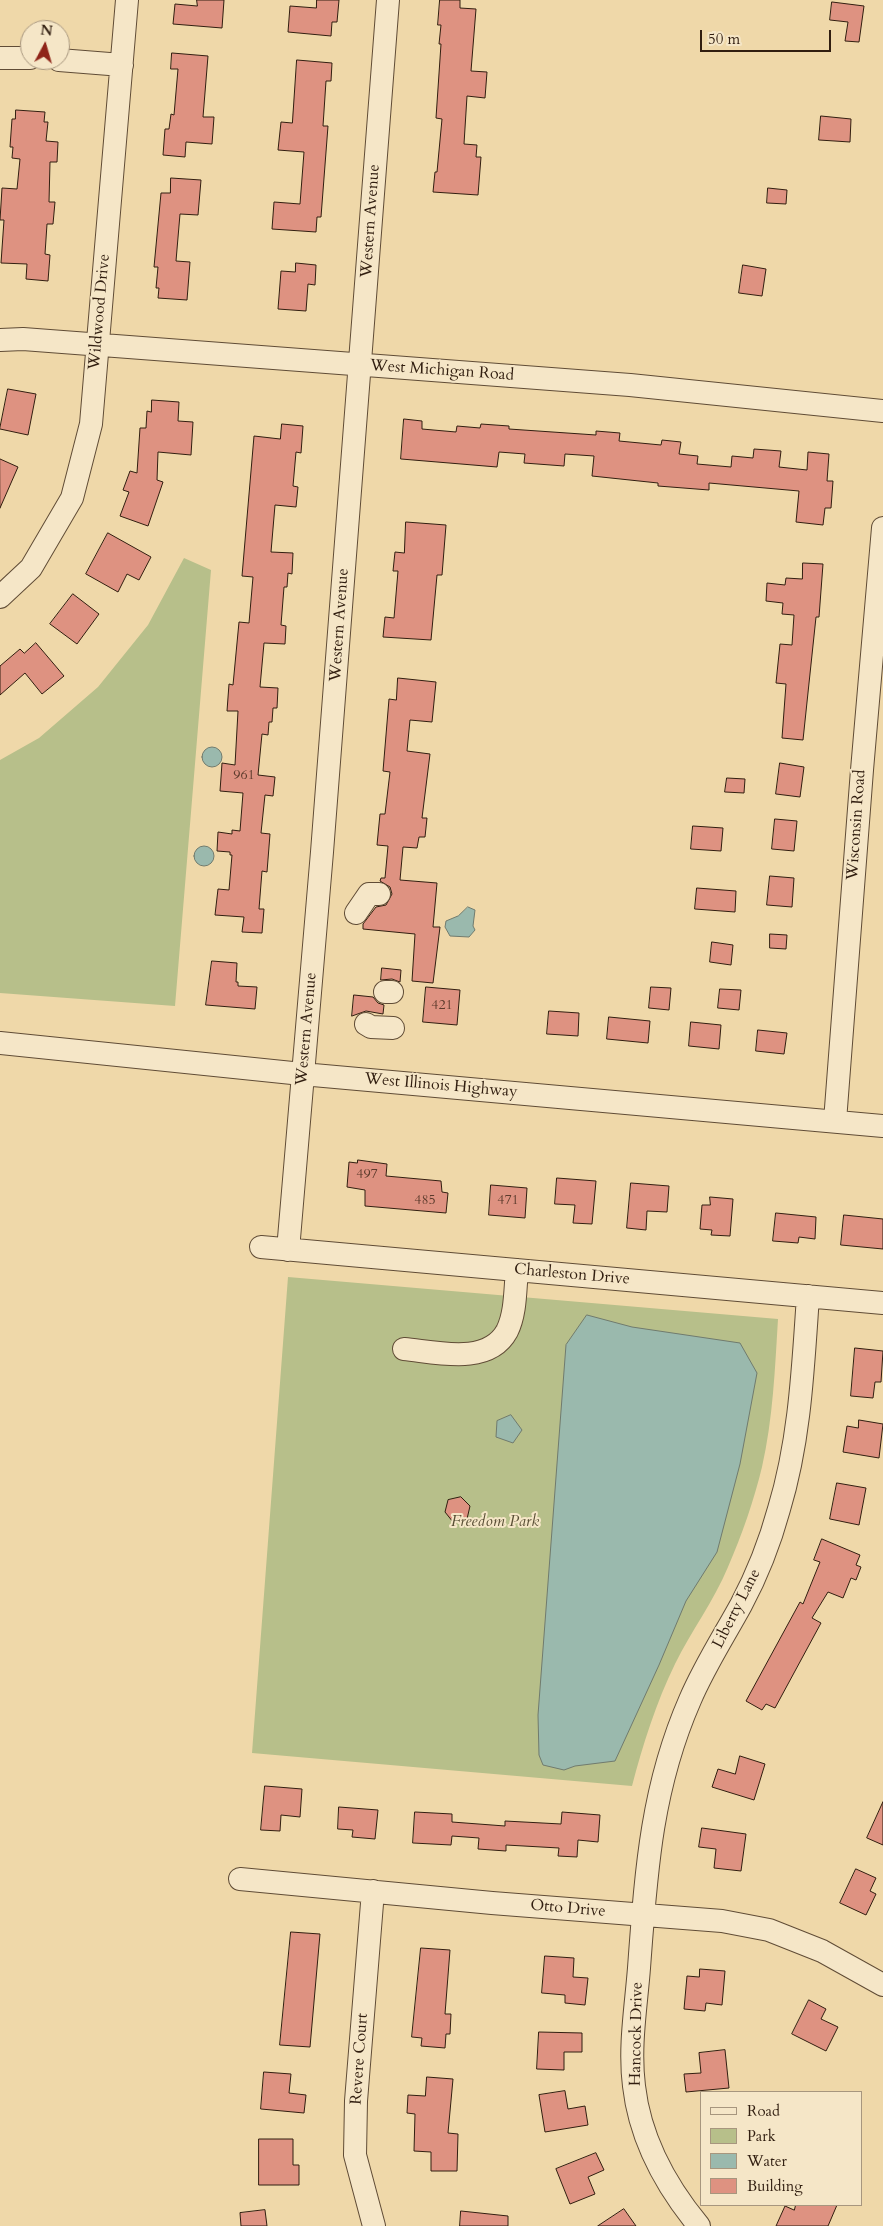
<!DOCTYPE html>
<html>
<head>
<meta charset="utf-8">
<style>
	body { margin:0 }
	#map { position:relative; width:883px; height:2226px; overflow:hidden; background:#efd8a9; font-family:Cardo,serif }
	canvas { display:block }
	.legend { position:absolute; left:700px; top:2091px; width:162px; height:115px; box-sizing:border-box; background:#f5e6c7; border:1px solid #a7967e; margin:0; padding:6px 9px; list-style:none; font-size:15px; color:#311e10 }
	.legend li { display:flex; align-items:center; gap:10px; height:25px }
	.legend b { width:25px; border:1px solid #a7967e }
	.north { position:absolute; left:20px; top:20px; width:50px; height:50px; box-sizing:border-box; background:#f5e6c7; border:1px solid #a7967e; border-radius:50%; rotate:6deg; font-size:14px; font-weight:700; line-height:20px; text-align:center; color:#311e10 }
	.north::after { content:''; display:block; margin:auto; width:18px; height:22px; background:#8f2418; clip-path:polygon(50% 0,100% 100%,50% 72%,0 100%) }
	.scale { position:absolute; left:700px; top:30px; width:131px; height:22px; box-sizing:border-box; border:2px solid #311e10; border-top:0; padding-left:6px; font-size:15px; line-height:18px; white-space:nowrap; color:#311e10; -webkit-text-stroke:4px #f5e6c7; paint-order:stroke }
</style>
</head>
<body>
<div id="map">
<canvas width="883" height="2226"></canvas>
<ul class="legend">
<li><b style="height:6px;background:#f5e6c7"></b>Road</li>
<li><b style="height:14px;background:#b7bf8a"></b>Park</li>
<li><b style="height:14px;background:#9ab9ad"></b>Water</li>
<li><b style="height:14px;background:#de9281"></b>Building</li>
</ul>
<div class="north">N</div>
<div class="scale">50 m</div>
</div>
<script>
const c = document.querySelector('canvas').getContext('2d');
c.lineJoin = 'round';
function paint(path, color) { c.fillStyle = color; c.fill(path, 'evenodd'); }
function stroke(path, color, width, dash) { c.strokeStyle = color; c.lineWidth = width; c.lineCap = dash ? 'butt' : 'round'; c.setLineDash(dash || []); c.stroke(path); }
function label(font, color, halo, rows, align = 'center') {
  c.font = font + ' Cardo,serif'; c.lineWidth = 4; c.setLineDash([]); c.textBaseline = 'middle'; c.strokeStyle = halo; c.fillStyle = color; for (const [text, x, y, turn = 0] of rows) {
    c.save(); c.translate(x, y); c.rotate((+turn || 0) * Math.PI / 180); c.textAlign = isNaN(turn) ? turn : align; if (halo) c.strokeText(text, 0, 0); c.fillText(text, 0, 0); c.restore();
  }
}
paint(new Path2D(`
	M184,558L211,570L175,1006L0,993V760L39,738L98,687L148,625Z
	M288,1277L778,1319C775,1368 773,1419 762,1467C754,1500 742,1535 728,1567C714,1601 691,1631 675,1664C656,1703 643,1744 632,1786L252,1753Z`), '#b7bf8a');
const water = new Path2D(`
	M202 757a10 10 0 1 1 20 0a10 10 0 1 1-20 0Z
	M194 856a10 10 0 1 1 20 0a10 10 0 1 1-20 0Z
	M468,907L475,910L473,926L475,930L469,937L450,936L445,927L446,921L458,916Z
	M587,1315L632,1327L740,1343L757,1373L740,1464L717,1552L686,1601L659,1665L615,1761L575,1766L564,1770L543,1765L539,1755L538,1715L566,1345Z
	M511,1415L522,1430L513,1443L496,1437L497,1421Z`);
paint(water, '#9ab9ad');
stroke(water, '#707b6e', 1);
const building = new Path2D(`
	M197,0H224L222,28L173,24L175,4L197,6Z
	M317,0H339L337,22H332L331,36L288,32L290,6L316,8Z
	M440,0H460V8L476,9L471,71L487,72L485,98L467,96L464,144L477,145L476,157H481L478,195L433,192L435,172H437L442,119L436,118L441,44H439L441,25H438Z
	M832,2L864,6L859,42L845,41L848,22L830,20Z
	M172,53L208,56L203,117H214L212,144L186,142L185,157L163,155L165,129H169L171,114L174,115L178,69H171Z
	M297,60L332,63L331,81H326L323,126H328L321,217H317L316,232L272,229L274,202L300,204L304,152L278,150L281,122L292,123Z
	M16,110L45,112L44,122H48L46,141L58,142L57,162H50L49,202H55L53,224H47L45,254L50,255L48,281L26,279L27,264L1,263L4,220H0L2,188L17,189L20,159L12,158L13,147H10L12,119H15Z
	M821,116L851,119L850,142L819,140Z
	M171,178L201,180L198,215L180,214L176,261L190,262L187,300L158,298L159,288H156L158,267H154L161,193H170Z
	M768,188L787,190L786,204L767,203Z
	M296,263L316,265L315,285L308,284L306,311L278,309L281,271L295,272Z
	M743,265L766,269L762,296L739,293Z
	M8,389L36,394L28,435L0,429Z
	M152,400L179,402L178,421L193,422L191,455L158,452L157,480L163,482L148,526L120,516L129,492L123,490L130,471L137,473L140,428H146L147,411L151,412Z
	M404,419L422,421V429L456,432L457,426L480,428L481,424L509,426V429L596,435V431L620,433L619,441L661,445L662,440L681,442L679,454L698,456L697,464L731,467L732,456L753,458L754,449L781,451L779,467L807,470L808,452L829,454L827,481H833L831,508H825L823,525L796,522L799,491L709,483V490L658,486V483L592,476L594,456L565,454L564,466L524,463L525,454L499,452L497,467L401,459Z
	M282,424L303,426L301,453L296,452L293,486L298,487L296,507L275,505L271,552L293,553L292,574L288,573L287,587H284L281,625L286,626L285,644L264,643L260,687L278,688L277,708H273L272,722H269L268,735L262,734L258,775L275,777L273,796L265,795L261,833L270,834L267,872L262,871L259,909H264L262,933L242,932L244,917L215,915L218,889L229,890L232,855H230V852L217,851L218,832L232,834V830L240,831L243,793L220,791L222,763L235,765L238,711H227L229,684L233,685L239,622L249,623L253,577L242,576L254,436L280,439Z
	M0,459L18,467L0,508Z
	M406,522L446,525L442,575H437L431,640L383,637L385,617L394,618L398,571H393L395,552L404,553Z
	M108,533L151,557L139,580L127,574L118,592L86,574Z
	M803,563L823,564L819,617H816L803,740L782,738L786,684L776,683L780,644L792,645L794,615L782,614L783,603L766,601L767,583L785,585L786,578L802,579Z
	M73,594L99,614L77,644L50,624Z
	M36,643L64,676L42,694L25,673L0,695V666L20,649L24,653Z
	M398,678L436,682L432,722L410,720L407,751L430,754L422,818H427L425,837H419L417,848L403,847L400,880L437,883L433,927H440L433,983L412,981L415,934L363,929V924L376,907L386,905L392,894L390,887L380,881L381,878H385L388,846L377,845L380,814H385L390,772L383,771L389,699L396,700Z
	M780,763L804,767L800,797L776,794Z
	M727,778L745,779L744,793L725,792Z
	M775,819L797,821L794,851L772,849Z
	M693,826L723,828L721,851L691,849Z
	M770,876L794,878L792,907L767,905Z
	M697,888L736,891L735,912L695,909Z
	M770,934L787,935L786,949L770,948Z
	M712,942L733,945L731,965L710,962Z
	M212,961L237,963L236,982H238V986L257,987L255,1009L206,1005Z
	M382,968L401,970L400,982L392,979L381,980Z
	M426,987L460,990L457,1025L423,1022Z
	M651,987L671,988L669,1010L649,1008Z
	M720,989L741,990L739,1010L718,1008Z
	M354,995L373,997L378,1003L384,1005L383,1014L366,1011L352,1016Z
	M549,1011L579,1013L578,1036L547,1034Z
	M609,1017L650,1021L648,1043L607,1039Z
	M691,1022L721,1025L719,1049L689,1046Z
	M758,1030L787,1033L784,1054L756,1051Z
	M358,1160L387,1164L386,1176L441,1181L442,1192L448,1193L446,1213L365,1206V1190L347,1187L349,1162L357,1163Z
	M557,1178L596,1181L592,1224L573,1223L575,1205L555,1204Z
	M631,1183L669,1186L667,1212L647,1211L646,1230L627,1228Z
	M491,1185L527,1188L525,1218L489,1215Z
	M710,1197L733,1199L730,1236L711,1235L712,1230L700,1229L702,1205H710Z
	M776,1213L816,1217L815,1239L799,1237L798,1243L773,1241Z
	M844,1215L883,1219V1249L841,1245Z
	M855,1348L883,1351L881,1382H875L873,1398L851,1396Z
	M859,1420L883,1424L879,1458L843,1452L847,1426L858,1428Z
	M837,1483L866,1488L859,1525L830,1519Z
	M461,1497L470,1506L467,1519L453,1522L445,1512L448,1500Z
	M822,1539L860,1555L856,1565L861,1567L856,1580L851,1578L843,1598L828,1592L812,1618L821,1623L775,1708L766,1704L762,1710L746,1701L800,1602L803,1604L820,1562L814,1560Z
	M740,1756L765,1764L754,1800L712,1787L718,1769L735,1774Z
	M265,1786L302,1789L300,1817L281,1815L280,1831L261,1830Z
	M883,1802V1845L867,1838Z
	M339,1807L378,1810L375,1839L352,1837L353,1830L338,1829Z
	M415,1812L452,1814V1822L505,1826V1821L561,1824L562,1812L600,1815L598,1842L578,1840L577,1857L558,1856L559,1848L506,1845V1851L478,1849L479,1838L452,1836L451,1845L413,1843Z
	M702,1828L746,1834L741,1871L714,1868L716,1849L699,1847Z
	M856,1869L876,1878L870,1891L876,1894L866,1915L840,1903Z
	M291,1932L320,1934L310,2047L280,2045Z
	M421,1948L450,1950L445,2014H451L450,2034H446L445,2048L421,2046L422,2038L412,2037Z
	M545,1956L574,1958L573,1977L588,1978L585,2005L565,2003V1995L542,1993Z
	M700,1969L725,1971L722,2005L706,2003L705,2011L684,2009L687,1976L699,1977Z
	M809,2000L826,2009L821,2019L838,2027L826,2051L792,2034Z
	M539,2032L582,2033V2052H564V2070L537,2069Z
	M725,2050L729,2088L686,2092L684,2074L701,2073L699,2053Z
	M264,2072L291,2074L289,2093L306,2095L304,2113L261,2109Z
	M427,2077L453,2079L448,2133L458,2134L457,2171H431V2152L414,2151L415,2114L407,2113L408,2095L425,2096Z
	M565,2091L568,2109L585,2106L588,2125L545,2132L539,2095Z
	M259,2139H293V2165H299V2185H259Z
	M596,2153L604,2170L588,2177L595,2194L570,2204L556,2169Z
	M796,2205H837L828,2226H776L785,2206L794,2210Z
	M624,2209L636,2226H598Z
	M265,2210L267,2226H241L240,2213Z
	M461,2211L508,2216V2226H460Z`);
paint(building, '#de9281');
stroke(building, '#311e10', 1);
const minor = new Path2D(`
	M0,58H30
	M59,60L122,65
	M0,340L23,339L630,385L883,411
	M0,597L31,568L72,498L91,424L127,0
	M356,913L369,894H379
	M385,992H392
	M366,1024L371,1027L393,1028
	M0,1043L302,1074L883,1126
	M835,1121L862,770L883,528
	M261,1247L883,1303
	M288,1250L322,852L388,0
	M404,1349C436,1352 488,1366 507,1331C516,1313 515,1289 517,1270
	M240,1879L492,1903L722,1921L769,1930L822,1951L883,1985
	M373,1891L356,2101L355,2155L374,2226
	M699,2226C666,2186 640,2139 634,2086C629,2047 636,2007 639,1968C646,1873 651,1789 690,1700C704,1667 724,1636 741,1605C757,1575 770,1542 779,1509C800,1440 803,1368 808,1296`);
stroke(minor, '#604c36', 24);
stroke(minor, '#f5e6c7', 22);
label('14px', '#5c3b2c', null, [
	["961",244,776],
	["421",442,1006],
	["497",367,1175],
	["485",425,1201],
	["471",508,1201]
]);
label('16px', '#311e10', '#f5e6c7', [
	["Western Avenue",371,221,-86],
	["Wildwood Drive",100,312,-85],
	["West Michigan Road",442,371,4],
	["Western Avenue",340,625,-86],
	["Wisconsin Road",857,825,-86],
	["Western Avenue",307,1029,-85],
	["West Illinois Highway",441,1086,5],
	["Charleston Drive",572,1275,5],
	["Liberty Lane",737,1609,-63],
	["Otto Drive",568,1909,5],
	["Hancock Drive",637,2034,-89],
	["Revere Court",360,2059,-86]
]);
label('italic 16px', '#594e35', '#f5e6c7', [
	["Freedom Park",495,1522]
]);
</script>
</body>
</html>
